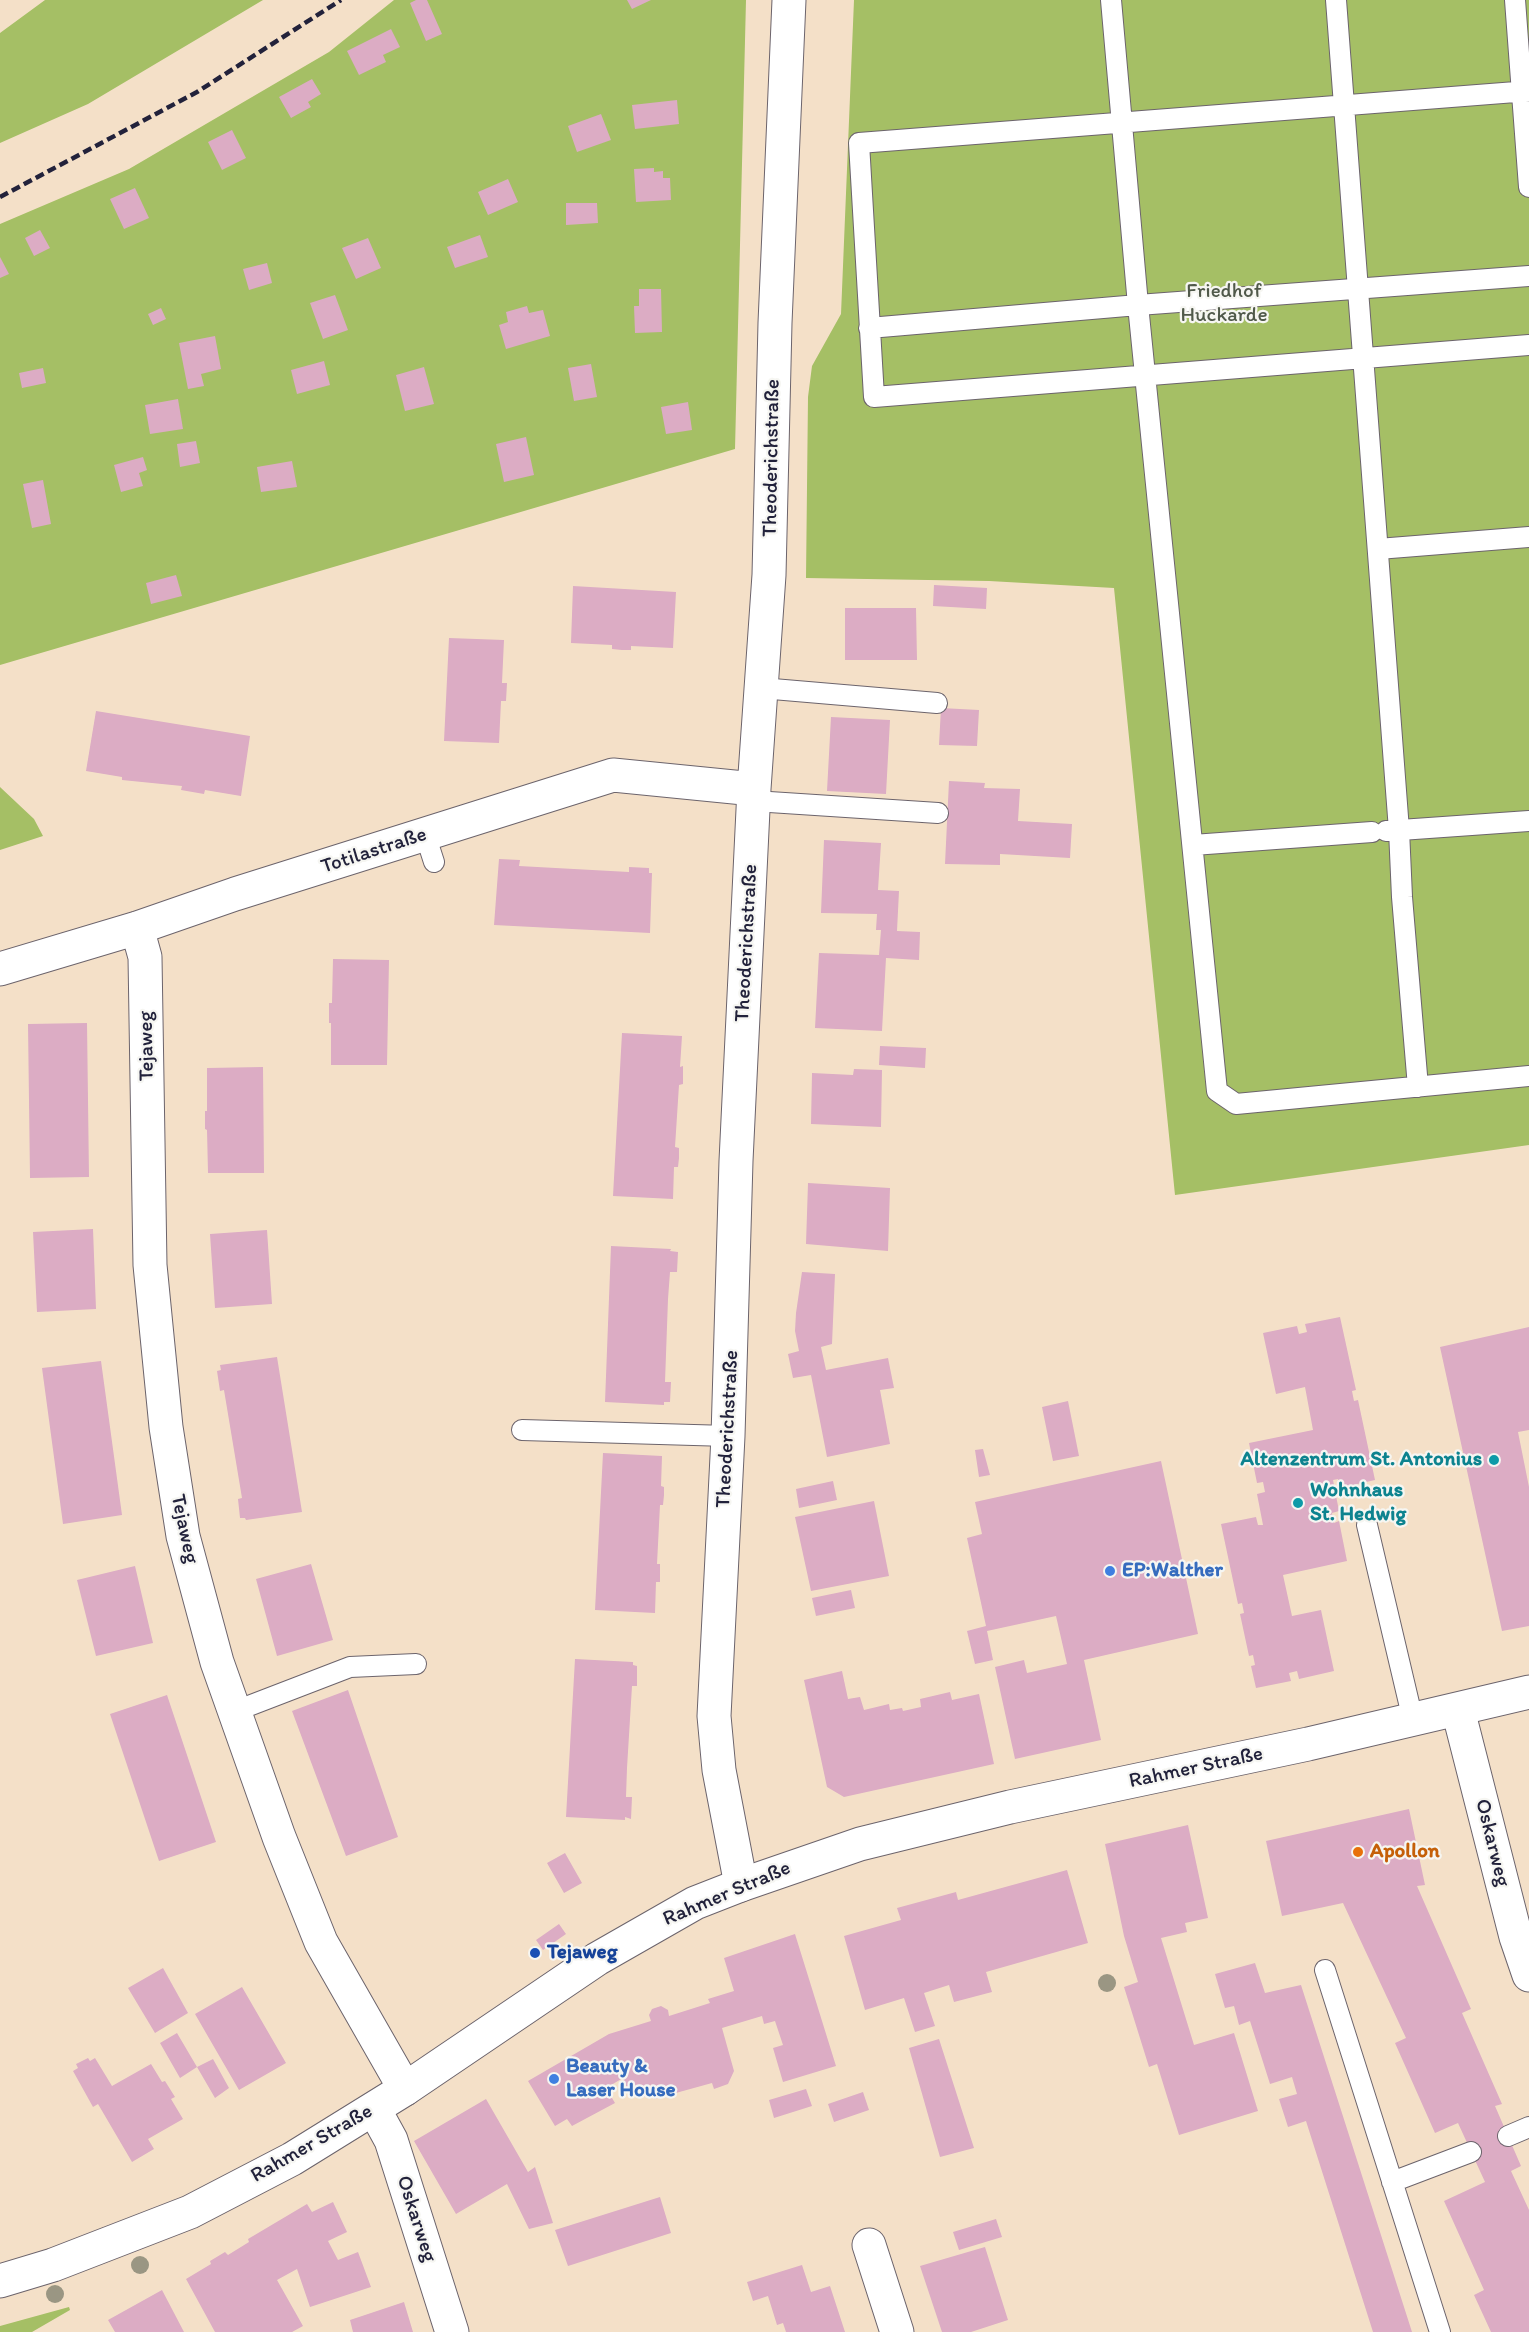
<!DOCTYPE html>
<html>
<head>
<meta charset="utf-8">
<style>
	body { margin:0 }
	canvas { display:block; background:#f4e0c8 }
</style>
</head>
<body>
<canvas width="1529" height="2332"></canvas>
<script>
const c = document.querySelector('canvas').getContext('2d');
c.lineJoin = 'round';
function paint(path, color) { c.fillStyle = color; c.fill(path, 'evenodd'); }
function stroke(path, color, width, dash) { c.strokeStyle = color; c.lineWidth = width; c.lineCap = dash ? 'butt' : 'round'; c.setLineDash(dash || []); c.stroke(path); }
function label(font, color, halo, rows, align = 'center') {
  c.font = font + ' Itim,sans-serif'; c.lineWidth = 4.5; c.setLineDash([]); c.textBaseline = 'middle'; c.strokeStyle = halo; c.fillStyle = color; for (const [text, x, y, turn = 0] of rows) {
    c.save(); c.translate(x, y); c.rotate((+turn || 0) * Math.PI / 180); c.textAlign = isNaN(turn) ? turn : align; if (halo) c.strokeText(text, 0, 0); c.fillText(text, 0, 0); c.restore();
  }
}
paint(new Path2D(`
	M45,0H263L88,104L0,143V33Z
	M394,0H746L735,449L0,665V224L129,169L329,52Z
	M854,0H1529V1145L1175,1195L1114,588L989,581L806,578L808,397L812,366L841,314Z
	M0,787L34,819L43,836L0,850Z
	M69,2307L70,2310L32,2332H0V2326Z`), '#a5bf65');
paint(new Path2D(`
	M416,0H427L442,34L426,41L410,3Z
	M627,0H651L632,9Z
	M391,29L400,47L383,55L386,62L359,75L347,51Z
	M312,79L321,94L308,102L311,107L291,118L279,97Z
	M677,100L679,124L635,129L632,105Z
	M601,114L611,140L577,152L568,126Z
	M232,130L246,158L222,170L208,142Z
	M654,168V172L663,171V178H670L671,200L636,202L634,169Z
	M508,179L518,202L488,215L478,192Z
	M135,188L149,218L124,229L110,199Z
	M566,203H597L598,223L566,225Z
	M40,230L50,248L34,256L25,238Z
	M480,235L488,257L455,268L447,247Z
	M368,238L381,268L356,279L342,248Z
	M0,257L9,274L0,278Z
	M267,263L272,283L249,290L243,269Z
	M639,289H661L662,332L635,333L634,306H639Z
	M335,295L348,330L323,339L310,303Z
	M527,306L529,313L543,310L550,336L506,349L499,325L508,322L506,312Z
	M161,308L166,319L153,325L148,314Z
	M215,336L221,369L201,374L204,386L188,389L179,343Z
	M324,361L330,385L297,394L291,370Z
	M591,364L597,397L574,401L568,368Z
	M424,367L434,404L405,411L396,375Z
	M43,368L46,383L22,388L19,373Z
	M178,399L183,429L150,434L145,405Z
	M688,402L692,430L666,434L661,407Z
	M526,437L534,475L504,482L496,444Z
	M196,441L200,463L180,467L177,444Z
	M143,457L147,470L139,473L143,486L121,492L114,465Z
	M292,461L297,487L261,492L257,467Z
	M43,480L51,524L32,528L23,484Z
	M176,575L182,596L151,604L146,583Z
	M934,585L987,588L986,609L933,606Z
	M573,586L676,592L673,648L631,646V650H622L612,649V645L571,643Z
	M845,608H916L917,660H845Z
	M449,638L504,640L502,683H507L506,701H501L499,743L444,741Z
	M941,708L979,710L977,746L939,745Z
	M96,711L250,736L241,796L205,790L204,794L181,790L182,786L122,780V777L86,771Z
	M831,717L890,720L886,794L827,791Z
	M949,781L985,783L984,788L1020,789L1018,821L1072,824L1070,858L1000,854V865L945,864Z
	M824,840L881,843L878,890L899,891L897,931L920,932L919,960L886,958L882,1031L815,1028L819,953L879,955L881,930H876L877,914L821,913Z
	M499,859L520,860L519,866L629,872V867L649,868V873H652L650,933L494,925Z
	M333,959L389,960L387,1065H331V1023H329V1003H332Z
	M87,1023L89,1177L30,1178L28,1024Z
	M622,1033L682,1036L680,1067L683,1066V1084L679,1085L675,1147L679,1148V1158L678,1167H674L673,1199L613,1196Z
	M880,1046L926,1048L925,1068L879,1065Z
	M263,1067L264,1173H208L207,1130L205,1129V1111H207V1068Z
	M854,1069L882,1070L881,1127L811,1124L812,1073L853,1075Z
	M808,1183L890,1188L888,1251L806,1244Z
	M93,1229L96,1309L37,1312L33,1232Z
	M267,1230L272,1304L215,1308L210,1234Z
	M611,1246L671,1249L670,1251L678,1252L677,1272H670L668,1299L665,1382H671L670,1402H664V1405L605,1402Z
	M802,1272L835,1274L832,1344L821,1347L826,1370L888,1358L894,1388L880,1390L890,1444L827,1457L811,1375L793,1378L788,1354L799,1351L795,1331L796,1313Z
	M1340,1317L1356,1390L1352,1391L1354,1401L1358,1400L1375,1480L1340,1488L1338,1479L1333,1480L1339,1511L1332,1513L1334,1523L1339,1521L1347,1561L1283,1575L1292,1616L1321,1610L1334,1671L1299,1679L1297,1671L1289,1673L1291,1681L1256,1688L1251,1666L1255,1665L1253,1655L1249,1656L1240,1614L1244,1613L1242,1603L1238,1604L1221,1524L1256,1517L1258,1525H1263L1257,1494L1265,1492L1263,1482L1257,1483L1249,1443L1313,1430L1305,1387L1276,1394L1263,1333L1297,1326L1299,1334L1307,1332L1305,1324Z
	M1529,1327V1430L1518,1432L1529,1487V1626L1502,1631L1440,1347Z
	M277,1357L302,1512L246,1520L245,1518H240L238,1499L242,1498L224,1390L220,1391L217,1371L221,1370L220,1365Z
	M101,1361L122,1515L63,1524L42,1368Z
	M1068,1401L1079,1456L1053,1461L1042,1407Z
	M983,1449L990,1475L979,1477L975,1450Z
	M603,1453L662,1456L661,1486L664,1487V1495L663,1505H660L657,1564H660V1582H656L655,1613L595,1610Z
	M1161,1461L1198,1634L1084,1660L1101,1740L1015,1759L995,1667L1024,1660L1027,1673L1067,1664L1056,1616L987,1631L993,1660L975,1664L967,1631L986,1626L967,1538L982,1534L975,1502Z
	M833,1481L837,1500L799,1508L796,1489Z
	M874,1501L889,1576L811,1591L795,1517Z
	M311,1564L333,1640L277,1656L256,1579Z
	M135,1566L153,1643L96,1656L77,1580Z
	M851,1590L855,1608L816,1616L812,1598Z
	M575,1659L633,1662V1665L637,1666V1686H632L627,1768L626,1797H632L631,1819L625,1817V1820L566,1817Z
	M842,1671L848,1699L860,1697L864,1710L889,1704L890,1710L902,1708L903,1711L921,1707L920,1699L950,1692L952,1700L979,1694L994,1764L844,1797L827,1787L804,1680Z
	M348,1690L398,1837L346,1856L292,1711Z
	M167,1695L216,1842L159,1861L110,1714Z
	M1409,1809L1425,1885L1417,1886L1471,2009L1462,2013L1502,2104L1495,2106L1521,2166L1511,2171L1529,2210V2332H1491L1474,2295L1484,2290L1444,2201L1485,2182L1458,2123L1435,2133L1395,2043L1406,2038L1343,1903L1282,1916L1266,1841Z
	M1188,1825L1208,1918L1185,1923L1187,1932L1161,1938L1194,2045L1234,2033L1258,2111L1179,2135L1157,2064L1149,2067L1124,1987L1138,1982L1124,1936L1105,1844Z
	M565,1853L582,1883L564,1893L547,1863Z
	M1067,1870L1088,1943L986,1972L992,1992L954,2002L949,1985L924,1993L935,2026L915,2032L904,1998L865,2010L844,1936L901,1920L897,1908L956,1892L958,1900Z
	M559,1924L566,1934L543,1950L536,1940Z
	M795,1934L836,2066L783,2082L773,2048L783,2045L775,2021L764,2024L762,2016L722,2028L734,2071L728,2084L714,2089L712,2083L654,2099L653,2094L640,2098L629,2096L623,2078L606,2088L615,2103L572,2126L567,2119L555,2126L528,2081L609,2034L651,2021L649,2015L652,2009L661,2006L668,2010L669,2016L710,2003L708,1999L734,1991L724,1958Z
	M1255,1963L1265,1993L1301,1985L1412,2332H1373L1306,2121L1288,2127L1279,2099L1297,2094L1292,2077L1270,2084L1250,2021L1239,2025L1234,2006L1225,2008L1215,1974Z
	M163,1968L188,2013L155,2033L128,1988Z
	M242,1987L286,2063L239,2090L195,2014Z
	M177,2033L197,2067L180,2078L160,2043Z
	M939,2039L974,2148L940,2157L909,2048Z
	M88,2058L90,2061L95,2058L112,2086L151,2064L162,2082L165,2081L175,2097L171,2099L183,2119L148,2139L154,2149L132,2162L98,2104L93,2107L73,2071L78,2068L76,2064Z
	M213,2059L229,2088L215,2098L197,2067Z
	M806,2089L812,2106L774,2118L769,2100Z
	M863,2092L869,2110L834,2122L828,2104Z
	M486,2099L528,2172L535,2167L553,2223L529,2229L507,2184L456,2214L414,2141Z
	M660,2197L671,2233L568,2266L555,2230Z
	M333,2202L347,2232L328,2241L338,2260L358,2252L371,2287L310,2307L297,2269L277,2280L303,2326L292,2332H215L186,2279L211,2264L210,2261L225,2252L228,2255L249,2242L248,2239L307,2204L312,2212Z
	M996,2219L1002,2237L959,2250L953,2232Z
	M985,2247L1008,2320L971,2332H942L920,2266Z
	M802,2265L811,2292L830,2286L845,2332H786L783,2323L777,2325L768,2296L753,2301L747,2282Z
	M162,2290L184,2332H115L108,2320Z
	M404,2302L413,2332H353L350,2320Z`), '#dcacc4');
const service = new Path2D(`
	M1111,0L1138,305L1217,1091L1236,1104L1529,1076
	M1336,0L1399,830L1402,897L1418,1087
	M1515,0L1529,187
	M1529,91L859,143L874,397L1529,345
	M869,328L1138,305L1529,276
	M1378,549L1529,537
	M761,688L937,703
	M754,801L938,813
	M1386,831L1529,821
	M425,834L434,862
	M1193,845L1372,832
	M522,1430L728,1436
	M1367,1525L1413,1720
	M233,1712L350,1667L416,1664
	M1325,1970L1440,2332
	M1508,2136L1529,2127
	M1392,2182L1471,2152`);
const minor = new Path2D(`
	M137,928L145,957L150,1265L166,1427L183,1536L217,1662L279,1837L321,1942L405,2089
	M0,969L137,928L235,894L613,775L754,789
	M1458,1710L1516,1937L1529,1975
	M741,1885L719,1770L714,1716L728,1436L736,1161L754,789L769,575L775,323L789,0
	M374,2109L391,2140L452,2332
	M869,2245L897,2332`);
const secondary = new Path2D(`
	M0,2281L53,2265L190,2212L292,2159L405,2089L597,1959L695,1903L741,1885L860,1844L1010,1807L1308,1744L1529,1692`);
stroke(service, '#6c646c', 22);
stroke(minor, '#6c646c', 35);
stroke(secondary, '#6c646c', 35);
stroke(service, '#fff', 20);
stroke(minor, '#fff', 33);
stroke(secondary, '#fff', 33);
stroke(new Path2D(`
	M0,197L197,92L341,0`), '#22223b', 4.5, [9, 4.5]);
c.fillStyle = '#9a9683';
for (const [x, y] of [
	[1107,1983],
	[140,2265],
	[55,2294]
]) { c.beginPath(); c.arc(x, y, 9, 0, 2 * Math.PI); c.fill(); }
for (const [x, y, r, color] of [
	[1494,1460,6,"#0f9aa8"],
	[1298,1503,6,"#0f9aa8"],
	[1110,1571,6,"#3f7fe0"],
	[1358,1852,6,"#e8710a"],
	[535,1953,6,"#1a4fb4"],
	[554,2079,6,"#3f7fe0"]
]) { const dot = new Path2D(); dot.arc(x, y, r, 0, 2 * Math.PI); c.fillStyle = color; c.fill(dot); stroke(dot, '#f6f6f2', 2); }
label('21px', '#50594a', '#f6f6f2', [
	["Friedhof",1224,292],
	["Huckarde",1224,316]
]);
label('21px', '#22223b', '#f6f6f2', [
	["Theoderichstraße",772,458,-89],
	["Totilastraße",374,851,-18],
	["Theoderichstraße",747,943,-87],
	["Tejaweg",147,1046,-91],
	["Theoderichstraße",728,1429,-87],
	["Tejaweg",184,1529,78],
	["Rahmer Straße",1196,1768,-12],
	["Oskarweg",1492,1843,76],
	["Rahmer Straße",727,1894,-23],
	["Rahmer Straße",312,2144,-30],
	["Oskarweg",416,2219,72]
]);
label('bold 21px', '#0d838f', '#f6f6f2', [
	["Altenzentrum St. Antonius",1482,1460],
	["Wohnhaus",1310,1491,"left"],
	["St. Hedwig",1310,1515,"left"]
], 'right');
label('bold 21px', '#366cbe', '#f6f6f2', [
	["EP:Walther",1122,1571],
	["Beauty &",566,2067],
	["Laser House",566,2091]
], 'left');
label('bold 21px', '#c56008', '#f6f6f2', [
	["Apollon",1370,1852]
], 'left');
label('bold 21px', '#164399', '#f6f6f2', [
	["Tejaweg",547,1953]
], 'left');
</script>
</body>
</html>
